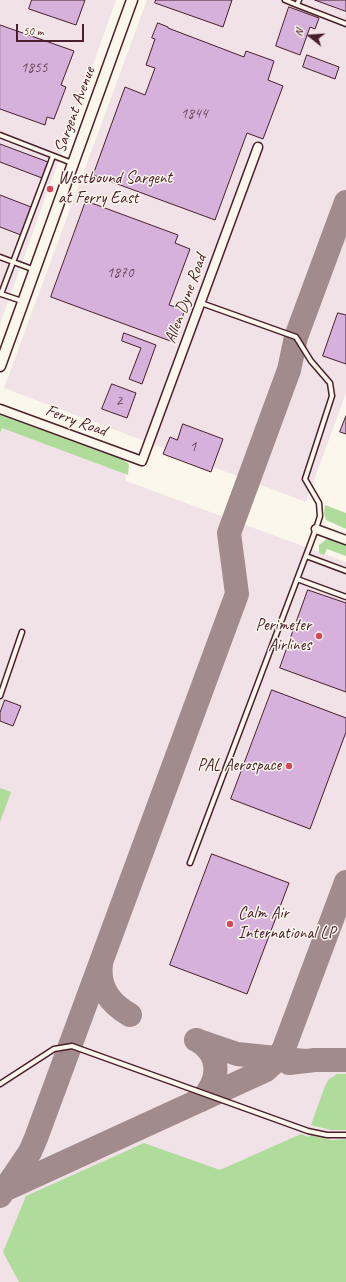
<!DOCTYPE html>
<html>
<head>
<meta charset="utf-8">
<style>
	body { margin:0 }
	#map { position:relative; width:346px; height:1282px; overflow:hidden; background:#fbf7ec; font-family:Caveat,sans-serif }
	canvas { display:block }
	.north { position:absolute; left:290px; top:16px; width:40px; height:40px; -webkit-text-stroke:3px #fbf7ec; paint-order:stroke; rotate:287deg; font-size:11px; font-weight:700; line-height:16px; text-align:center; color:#4a1f2b }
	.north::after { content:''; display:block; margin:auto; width:14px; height:18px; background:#4a1f2b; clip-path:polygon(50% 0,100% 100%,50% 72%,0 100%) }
	.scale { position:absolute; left:16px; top:24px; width:68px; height:18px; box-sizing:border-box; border:2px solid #4a1f2b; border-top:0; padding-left:5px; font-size:12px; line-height:14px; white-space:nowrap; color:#4a1f2b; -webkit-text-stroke:3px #fbf7ec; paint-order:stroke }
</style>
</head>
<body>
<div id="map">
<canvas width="346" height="1282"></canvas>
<div class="north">N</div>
<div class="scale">50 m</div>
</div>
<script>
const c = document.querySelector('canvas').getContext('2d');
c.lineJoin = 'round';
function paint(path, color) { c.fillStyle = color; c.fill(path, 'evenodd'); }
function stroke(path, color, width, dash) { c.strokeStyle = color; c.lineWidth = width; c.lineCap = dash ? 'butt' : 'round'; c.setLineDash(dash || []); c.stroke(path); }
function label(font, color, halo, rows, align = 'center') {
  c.font = font + ' Caveat,sans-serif'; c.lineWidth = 3; c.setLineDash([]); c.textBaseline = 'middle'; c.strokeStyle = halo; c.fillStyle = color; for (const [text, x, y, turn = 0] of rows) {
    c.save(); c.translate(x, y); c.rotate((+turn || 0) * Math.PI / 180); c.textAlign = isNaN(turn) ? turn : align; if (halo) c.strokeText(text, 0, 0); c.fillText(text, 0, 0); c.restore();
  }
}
paint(new Path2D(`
	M0,0H116L0,324Z
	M147,0H346V393L306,502L4,388Z
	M0,417L123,463L126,481L346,562V1282H0Z`), '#f0e2e7');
paint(new Path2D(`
	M0,414L122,459L129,464L128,475L2,428L0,433Z
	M325,505L346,513V529L326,520L324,513Z
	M329,537L346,543V556L327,549L324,555L319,553V545Z
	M0,788L11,792L0,822Z
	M337,1074H346V1130H331L311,1125L325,1086L328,1080Z
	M301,1134L308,1137L310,1135L332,1140L346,1139V1282H19L3,1252L26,1196L144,1143L220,1170Z`), '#afdc9b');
stroke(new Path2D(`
	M101,964C98,989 111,1004 130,1015
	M196,1040L237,1054L305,1061
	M197,1040C222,1055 220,1081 201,1100
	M289,1063L315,1060H346
	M6,1189L266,1070L278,1059L284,1048L346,882
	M0,1196L30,1152L36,1138L237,594L229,533L289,370L296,337L346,202`), '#a28b8c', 24);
const building = new Path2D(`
	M32,0H85L76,25L29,9Z
	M156,0H232L223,27L155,3Z
	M315,0H346V11Z
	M289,7L319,18L315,29L310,27L300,55L276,46Z
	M158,23L168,27V28L244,57L246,51L274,61L268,80L283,86L263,139L247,133L215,220L93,175L125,87L145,95L155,68L146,65L155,39L152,38Z
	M0,25L74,51L61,85L66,87L54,119L47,117L45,125L0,109Z
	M307,55L339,67L335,79L303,67Z
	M0,144L48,162L42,178L0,162Z
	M0,195L31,207L21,235L0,227Z
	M86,201L178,235L175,243L190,249L169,305L185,310L173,342L51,297Z
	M338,313L346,315V364L323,356Z
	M124,333L156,345L142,384L129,379L141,348L122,341Z
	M112,384L136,393L127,418L102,409Z
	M346,416V434L340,432Z
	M183,424L223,439L211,472L163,454L170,437L177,440Z
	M308,590L346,603V692L280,668Z
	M272,690L346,718V732L310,829L231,799Z
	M5,700L21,706L13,726L0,721V713Z
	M212,854L289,883L247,994L170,965Z`);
paint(building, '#d5b1db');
stroke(building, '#4a1f2b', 1);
const service = new Path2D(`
	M285,0L297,5
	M299,0L297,5L346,24
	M0,135L72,163
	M0,257L35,270
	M22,301L1,294L53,156
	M306,556L346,571
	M297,579L346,597
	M0,696L22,632
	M190,863L316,529L320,516L319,503L305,479L332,396L330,383L311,361L296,337L201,303
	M0,1084L54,1049L72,1046L308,1131L327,1135H346`);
const minor = new Path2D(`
	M0,409L142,461L258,147
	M316,529L346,540`);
const tertiary = new Path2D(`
	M0,366L132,0`);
stroke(service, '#4a1f2b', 7);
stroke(minor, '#4a1f2b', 11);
stroke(tertiary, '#4a1f2b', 13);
stroke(service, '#fbf7ec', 4);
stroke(minor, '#fbf7ec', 8);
stroke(tertiary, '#fbf7ec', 10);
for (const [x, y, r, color] of [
	[50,189,4,"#d1495b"],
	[319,636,4,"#d1495b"],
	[289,766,4,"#d1495b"],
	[230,924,4,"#d1495b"]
]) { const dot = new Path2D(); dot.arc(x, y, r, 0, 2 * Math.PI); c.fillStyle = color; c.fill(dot); stroke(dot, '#fbf7ec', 1.5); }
label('15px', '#6d4457', null, [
	["1855",34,68],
	["1844",194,114],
	["1870",120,273],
	["2",119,401],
	["1",193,447]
]);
label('17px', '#4a1f2b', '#fbf7ec', [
	["Sargent Avenue",75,110,-70],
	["Allen Dyne Road",186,299,-70],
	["Ferry Road",76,421,20]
]);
label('17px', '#4a1f2b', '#fbf7ec', [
	["Westbound Sargent",58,179],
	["at Ferry East",58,199],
	["Perimeter",311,626,"right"],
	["Airlines",311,646,"right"],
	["PAL Aerospace",281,766,"right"],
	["Calm Air",238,914],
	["International LP",238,934]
], 'left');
</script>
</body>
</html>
